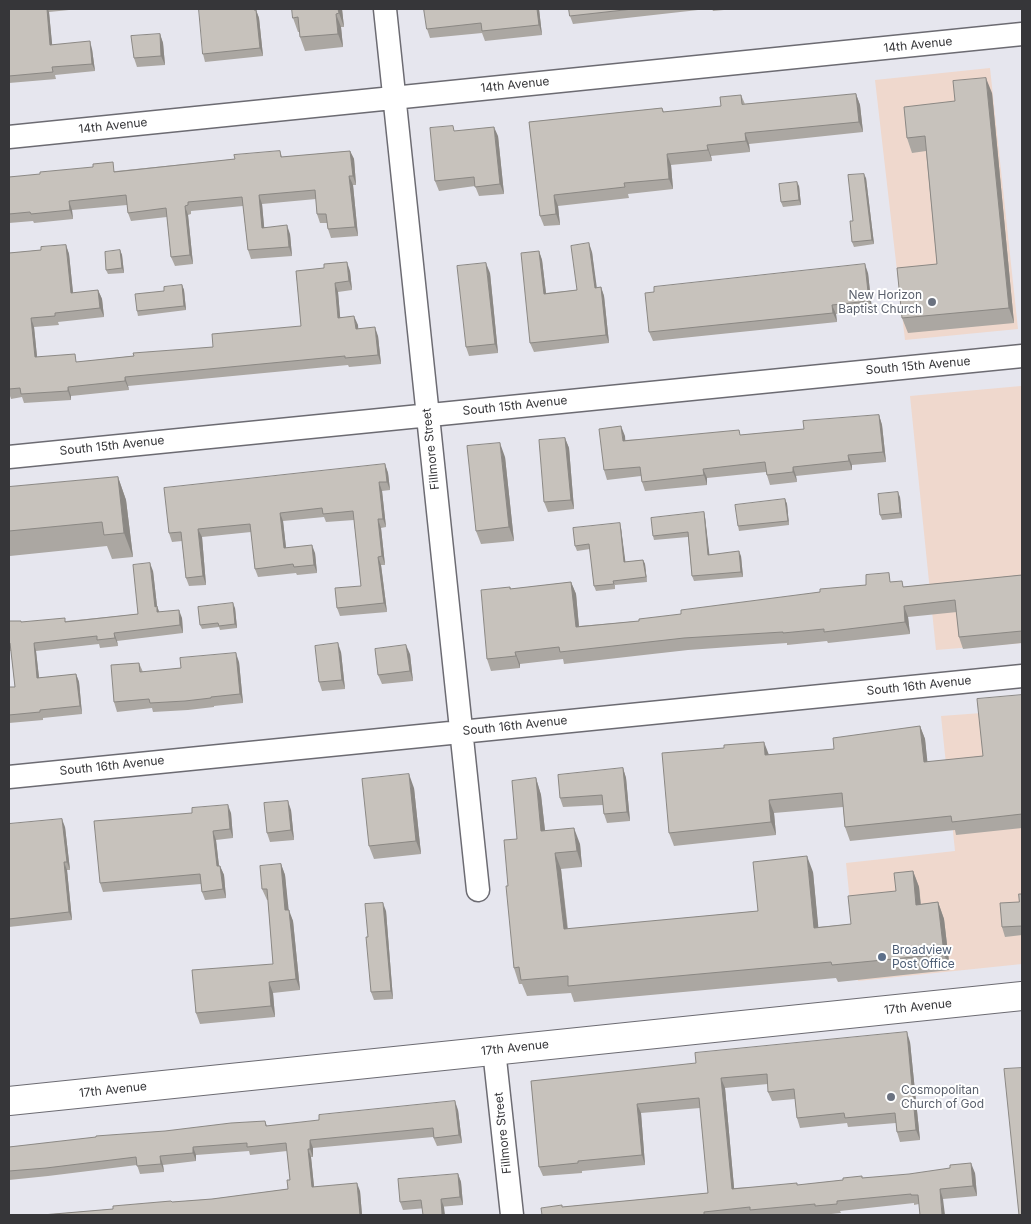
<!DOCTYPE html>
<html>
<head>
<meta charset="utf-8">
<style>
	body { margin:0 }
	#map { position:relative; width:1031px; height:1224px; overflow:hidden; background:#e6e6ee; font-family:Inter,sans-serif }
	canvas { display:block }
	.frame { position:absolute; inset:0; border:10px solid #363639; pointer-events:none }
</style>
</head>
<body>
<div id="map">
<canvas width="1031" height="1224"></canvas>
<div class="frame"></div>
</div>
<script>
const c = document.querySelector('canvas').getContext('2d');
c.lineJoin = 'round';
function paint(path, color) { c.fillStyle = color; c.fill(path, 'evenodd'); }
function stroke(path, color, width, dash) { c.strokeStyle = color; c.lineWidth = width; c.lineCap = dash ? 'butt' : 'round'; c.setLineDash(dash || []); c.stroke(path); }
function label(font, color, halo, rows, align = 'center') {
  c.font = font + ' Inter,sans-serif'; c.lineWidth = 4; c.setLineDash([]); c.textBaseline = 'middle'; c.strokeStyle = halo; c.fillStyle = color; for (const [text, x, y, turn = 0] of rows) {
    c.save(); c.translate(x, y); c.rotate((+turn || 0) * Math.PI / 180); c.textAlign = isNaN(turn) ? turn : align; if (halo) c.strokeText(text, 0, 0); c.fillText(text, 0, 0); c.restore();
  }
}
paint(new Path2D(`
	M990,68L1018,329L905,340L875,80Z
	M1021,386L1022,643L936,650L910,396Z
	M1022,710V964L858,981L846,863L955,851L941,716Z`), '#efd8cd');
const minor = new Path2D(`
	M385,9L478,890
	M9,137L1022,34
	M9,457L1022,356
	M9,777L1022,676
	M494,1050L512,1215`);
const tertiary = new Path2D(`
	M9,1101L1022,996`);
stroke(minor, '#6c6b72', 25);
stroke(tertiary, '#6c6b72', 30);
stroke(minor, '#fff', 22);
stroke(tertiary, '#fff', 28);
paint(new Path2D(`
	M9,9H79L49,12L52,45L92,49L95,71L55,75L56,79L9,83Z
	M292,9H342L344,27H341L343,47L305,51L300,37V32H298L293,18Z
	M424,9H539L542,35L485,41L482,33L430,38L427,29Z
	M569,9H707L573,24L570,16Z
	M712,9H735L713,11Z
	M256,10L259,18L263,56L205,62L203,54Z
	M160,34L163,43L165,65L137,67L134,58Z
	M992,93L1014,323L908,333L902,318L937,264L926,151L912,153L907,138L955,101Z
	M856,94L860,105L863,132L749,144L750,152L711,156L712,161L671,165L673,189L628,194L629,198L558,206L560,225L544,226L540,216L529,122L662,108L664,112L721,106L741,95L745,104Z
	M498,136L504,194L479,196L475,186L439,191L435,181Z
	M280,151L282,157L350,151L354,159L356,185H353L358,236L331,238L328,229L327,223H320L317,214L316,199L262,204L264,227L290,234L292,256L251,259L248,250L243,206L191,211V214L188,215L193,264L175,266L171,257L167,217L131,221L128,213L127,205L72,210L73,219L34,223L33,221L9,223V177L116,171L235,159Z
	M866,178L874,244L854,247L852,242L853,221Z
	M799,186L801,205L783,207L781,202Z
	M66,245L69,254L73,293L98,290L102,299L104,317L58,322L59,325L34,327L37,357L78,362L213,347L301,326L296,271H350L352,290L338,292L340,317L358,325V329L378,336L381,364L349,367L348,365L128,386L129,390L71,396V400L24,403L22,397L11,399L9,393V253L41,250Z
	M120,250L122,255L124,273L108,274L106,270Z
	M539,251L542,260L546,293L577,290L592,252L596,288L601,287L604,296L609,343L534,352L530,343Z
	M490,273L498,353L469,356L466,347Z
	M868,273L872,310L836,314L837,322L653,341L649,332Z
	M182,285L184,290L186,310L138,316L137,311L164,291Z
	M879,415L882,425L886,462L852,465V470L796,476L797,482L770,485L766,472L707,478V485L645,491L642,482L641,476L607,480L604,470L625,436V440L741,435L804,429Z
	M565,438L569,448L574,509L548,512L544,502Z
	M505,457L514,541L481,544L476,531Z
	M385,464L388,473L390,490L382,491L386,527L381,528L385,565H381L387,612L340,616L337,608L361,586L354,520L326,522L324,517L283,521L286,548L315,553L317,573L297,575L296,573L258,577L255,569L251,532L202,537L206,585L189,586L186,578L182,541L172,542L169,533Z
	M118,477L126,500L133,557L112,559L107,546L10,556L9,551V487Z
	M900,497L902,518L882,520L880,515Z
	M785,499L787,504L789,525L739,531L738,526Z
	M704,512L705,517L709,555L741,556L743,577L694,581L692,576L688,537L654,540L653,536Z
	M621,528L625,562L643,560L645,564L647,582L615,585V589L596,591L594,586L590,549L577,551L575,546Z
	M153,571L157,606L159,612L182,618L183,633L117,641L118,646L100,648L99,644L36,651L39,678L76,674L79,682L82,714L43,718V720L9,723V687H15L11,651H9V621L22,622L66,621L138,614Z
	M1022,575V643L963,649L959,637L957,612L908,617L910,634L828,643L827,641L787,645V643L688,650L564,664L563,659L520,664V668L491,671L487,659L510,587L511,589L571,582L576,594L579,626L639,621L866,585L892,582L904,587Z
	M235,608L237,628L220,630L219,627L202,629L200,625Z
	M341,652L345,689L322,691L319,682Z
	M410,654L413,681L382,684L378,675Z
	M239,662L243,703L214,706V707L188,710L153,712L152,708L117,712L114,702L139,663L143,672Z
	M1022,695V828L956,835L955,830L850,841L845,827L843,807L774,813L776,835L674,846L669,833L769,755L834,749L920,726L925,739L927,762L983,756Z
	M623,768L626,778L630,821L607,823L604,814L603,805L563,807L560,798Z
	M536,778L541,795L545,831L580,844L582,867L561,869L568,929L758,911L813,872L818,927L851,924L896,891L913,871L919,887L921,904L938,902L944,919L950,970L838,982L836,978L574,1002L571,993L527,996L522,984H519L514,968L508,886L517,839Z
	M414,788L421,854L374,859L369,846Z
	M291,810L294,840L270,842L267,833Z
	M231,813L233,838L216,840L219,866H220L224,875L226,898L205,900L202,892L201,884L103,892L100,883Z
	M9,824L65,827L70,870H67L72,920L9,927Z
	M281,864L285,875L288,910L293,921L300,990L273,993L275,1017L200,1024L196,1013L273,964L268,900H267L262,889Z
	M1022,894V935L1005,937L1002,927L1019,902Z
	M386,911L393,999L374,1000L371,992L368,937Z
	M910,1042L920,1140L900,1142L897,1132L896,1123L848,1127L847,1123L800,1128L797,1118L795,1099L772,1101L768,1092V1084L725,1088L734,1188L798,1185L862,1178L975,1173L977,1196L943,1199L919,1204L914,1205V1203L840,1211L841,1213L822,1215H818V1214L804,1215H542L562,1207L708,1193L700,1108L641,1113L645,1165L582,1171V1173L543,1176L539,1167L531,1081Z
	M458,1110L462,1143L437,1146L433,1137L313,1148V1157H311L314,1187L360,1191L362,1215H42L113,1209L171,1201L172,1202L212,1199L288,1189L290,1180L287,1151L250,1155L249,1151L196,1155V1161L163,1165L164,1172L140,1174L137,1165L48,1176L9,1180V1147L265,1121L267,1126Z
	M458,1174L461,1182L463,1205L403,1210L400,1202Z`), '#aba7a2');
paint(new Path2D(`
	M47,9H48L49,12L53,53L50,45Z
	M338,9H342L344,27L339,13Z
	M537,9H539L542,35L539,25Z
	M256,10L259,18L263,56L260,48Z
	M336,14L341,27L343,47L338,34Z
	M160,34L163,43L165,65L161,56Z
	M90,41L92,49L95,71L92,64Z
	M986,78L992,93L1014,323L1009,308Z
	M856,94L860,105L863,132L859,122Z
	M494,127L498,136L504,194L500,184Z
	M745,133L749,144L750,152L746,141Z
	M707,145L711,156L712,161L708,150Z
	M350,151L354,159L356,185L353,176Z
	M667,154L671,165L673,189L669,179Z
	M864,174L866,178L874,244L872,240Z
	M349,176L353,185L358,236L355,227Z
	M797,182L799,186L801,205L799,200Z
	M259,195L262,204L265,236L262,228Z
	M554,195L558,206L560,225L556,214Z
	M69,201L72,210L73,219L70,210Z
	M185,206L188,215L193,264L190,255Z
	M287,225L290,234L292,256L289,247Z
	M589,243L592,252L598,296L595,288Z
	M66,245L69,254L74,302L71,293Z
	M120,250L122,255L124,273L122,268Z
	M539,251L542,260L547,302L544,294Z
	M347,262L350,271L352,290L349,281Z
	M486,263L490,273L498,353L495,344Z
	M865,264L868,273L872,310L869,301Z
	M335,283L338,292L341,327L338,318Z
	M182,285L184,290L186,310L184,306Z
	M601,287L604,296L609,343L606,335Z
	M98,290L102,299L104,317L100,308Z
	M832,305L836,314L837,322L833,313Z
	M354,316L358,325L359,338L356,329Z
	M31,318L34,327L38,366L35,357Z
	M375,327L378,336L381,364L378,355Z
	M125,377L128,386L129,390L125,381Z
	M68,387L71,396V400L68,391Z
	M879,415L882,425L886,462L883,452Z
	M621,426L625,436L626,450L623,441Z
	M565,438L569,448L574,509L571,500Z
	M500,443L505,457L514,541L509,527Z
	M848,455L852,465V470L849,461Z
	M385,464L388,473L390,490L387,482Z
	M793,467L796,476L797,482L793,472Z
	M703,469L707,478V485L704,475Z
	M118,477L126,500L133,557L124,533Z
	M379,482L382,491L386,527L383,519Z
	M898,492L900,497L902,518L900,513Z
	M785,499L787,504L789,525L788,521Z
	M704,512L705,517L710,559L708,555Z
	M280,513L283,521L287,556L284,548Z
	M378,519L381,528L385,565L382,556Z
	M620,523L621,528L626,566L624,562Z
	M198,529L202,537L206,585L203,576Z
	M312,545L315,553L317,573L314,565Z
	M739,551L741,556L743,577L741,572Z
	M378,557L381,565L387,612L384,603Z
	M643,560L645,564L647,582L646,577Z
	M150,563L153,571L157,606L160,614V620L155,607Z
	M571,582L576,594L580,639L576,627Z
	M233,603L235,608L237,628L235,624Z
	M904,606L908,617L910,634L905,622Z
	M179,610L182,618L183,633L180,625Z
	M114,633L117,641L118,646L115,638Z
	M34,643L36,651L40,686L37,678Z
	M338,643L341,652L345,689L342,680Z
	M406,645L410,654L413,681L410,671Z
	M515,652L520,664V668L516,656Z
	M236,653L239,662L243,703L240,694Z
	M76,674L79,682L82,714L80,706Z
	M920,726L925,739L929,776L924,762Z
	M764,742L769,755H765Z
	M623,768L626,778L630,821L627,812Z
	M409,774L414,788L421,854L416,841Z
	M536,778L541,795L547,848L541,831Z
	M769,800L774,813L776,835L771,822Z
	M288,801L291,810L294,840L291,830Z
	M228,805L231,813L233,838L230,829Z
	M62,819L65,827L70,870L67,862Z
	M574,828L580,844L582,867L577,851Z
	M213,831L216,840L220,875L217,866Z
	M555,853L561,869L569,945L564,929Z
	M807,856L813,872L820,944L814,928Z
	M64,862L67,870L72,920L69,912Z
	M281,864L285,875L290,922L285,910Z
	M220,866L224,875L226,898L223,889Z
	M913,871L919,887L922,921L916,905Z
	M938,902L944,919L950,970L944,954Z
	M383,903L386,911L393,999L391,991Z
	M289,910L293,921L300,990L296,979Z
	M269,982L273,993L275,1017L271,1006Z
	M907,1032L910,1042L920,1140L916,1130Z
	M721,1078L725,1088L735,1198L732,1189Z
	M455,1101L458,1110L462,1143L459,1135Z
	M637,1104L641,1113L645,1165L642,1155Z
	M310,1140L313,1148V1157L310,1149Z
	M193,1147L196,1155V1161L193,1153Z
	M308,1149L311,1157L315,1196L312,1187Z
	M160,1156L163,1165L164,1172L161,1164Z
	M971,1163L975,1173L977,1196L973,1186Z
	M458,1174L461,1182L463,1205L460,1197Z
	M357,1183L360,1191L362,1215H360Z
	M940,1189L943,1199L945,1215H942Z
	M441,1199L444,1207L445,1215H442Z`), '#8b8884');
const building = new Path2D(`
	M9,9H47L50,45L90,41L92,64L52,67L53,72L9,76Z
	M199,9H254V10H256L260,48L203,54Z
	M292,9H338L339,13L336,14L338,34L300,37L298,17L293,18Z
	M424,9H537L539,25L482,31L481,23L427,29Z
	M569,9H633L570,16Z
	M160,34L161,56L134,58L131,36Z
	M986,78L1009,308L902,318L897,268L937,264L925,136L907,138L904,107L955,101L953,81Z
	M856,94L859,122L745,133L746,141L707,145L708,150L667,154L669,179L624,183L625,187L554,195L556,214L540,216L529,122L662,108L663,112L721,106L720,97L741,95L742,104Z
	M453,126L454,131L494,127L500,184L475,187L474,177L435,181L430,128Z
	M280,151L281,157L350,151L353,176H349L355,227L328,229L326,214H317L315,190L259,195L262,228L287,225L289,247L248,250L242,197L188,202V205L185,206L190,255L171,257L166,208L128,213L126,195L69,201L70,210L31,214L30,212L9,214V177L40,174V172L93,167V164L113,162L114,172L235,159L234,155Z
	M864,174L872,240L852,242L850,221H853L848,175Z
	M797,182L799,200L781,202L779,184Z
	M589,243L595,288L601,287L606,335L530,343L521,253L539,251L544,294L577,290L571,246Z
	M66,245L71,293L98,290L100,308L55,313V316L31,318L35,357L75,354L76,362L134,356L133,353L213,347L212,334L301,326L296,271L324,268V264L347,262L349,281L335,283L338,318L354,316L356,329L375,327L378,355L345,358V356L125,377V381L68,387V391L21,394L20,388L9,389V253L41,250V247Z
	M120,250L122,268L106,270L105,252Z
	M486,263L495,344L466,347L457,266Z
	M865,264L869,301L832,305L833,313L649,332L645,293L654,292V287Z
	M182,285L184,306L137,311L135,294L164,291V287Z
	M879,415L883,452L848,455L849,461L793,467V472L767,475L765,462L703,469L704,475L642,482L640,467L604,470L599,429L621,426L623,441L739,430L740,435L804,429L803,421Z
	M565,438L571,500L544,502L539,440Z
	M500,443L509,527L476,531L467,446Z
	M385,464L387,482H379L383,519H378L382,556L378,557L384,603L337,608L335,588L361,586L353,511L323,514L322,508L280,513L284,548L312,545L314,565L294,567L293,564L255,569L250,524L198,529L203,576L186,578L181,532L169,533L164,488Z
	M118,477L124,533L104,535L102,522L9,531V487Z
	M898,492L900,513L880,515L878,494Z
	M785,499L788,521L738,526L735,505Z
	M704,512L708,555L739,551L741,572L692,576L688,532L653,536L651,518Z
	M620,523L624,562L643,560L646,577L613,581L614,584L594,586L589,544L575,546L573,528Z
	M150,563L155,607L157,606V612L179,610L180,625L114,633L115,638L97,640V636L34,643L37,678L76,674L80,706L40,710V712L9,715V687H15L10,643H9V621H21V622L65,618V622L138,614L133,565Z
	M889,573L890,582L902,581L903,587L1022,575V631L959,637L955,600L904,606L905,622L824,632V629L783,633V632L684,638L560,652L559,647L515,652L516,656L487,659L481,590L510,587V589L571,582L576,627L639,621V619L681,614V610L820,592V589L866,585V575Z
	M233,603L235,624L219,626L218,623L200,625L198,607Z
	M338,643L342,680L319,682L315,646Z
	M406,645L410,671L378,675L375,649Z
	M236,653L240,694L211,697V698L185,701L150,703L149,699L114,702L111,665L139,663L140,672L181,668L180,658Z
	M1022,695V814L952,822L951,816L845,827L842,793L769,800L771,822L669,833L662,753L724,748V745L764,742L765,755L834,749L833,738L920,726L924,762L983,756L977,699Z
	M623,768L627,812L604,814L602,795L560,798L558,775Z
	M409,774L416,841L369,846L362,779Z
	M536,778L541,831L574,828L577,851L555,853L564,929L758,911L753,862L807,856L814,928L851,924L848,896L896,891L894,873L913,871L916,905L938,902L944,954L832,965L831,962L568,986V976L521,980L519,967L514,968L506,886H508L504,840L517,839L512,781Z
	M288,801L291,830L267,833L264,803Z
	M228,805L230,829L213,831L217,866H220L223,889L202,892L200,874L100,883L94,821L192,813V808Z
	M62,819L67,862H64L69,912L9,919V824Z
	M281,864L285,910H289L296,979L269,982L271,1006L196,1013L192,970L273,964L267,889H262L260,866Z
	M1019,894H1022V926L1002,927L1000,903L1019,902Z
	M383,903L391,991L371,992L366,937H368L365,904Z
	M907,1032L916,1130L897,1132L895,1113L845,1118L844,1113L797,1118L794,1089L768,1092L767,1074L721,1078L732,1189L797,1183V1185L843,1180V1178L862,1176V1178L909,1174L950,1168V1165L971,1163L973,1186L940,1189L942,1215H920L918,1195H911V1194L837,1201V1204L815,1206V1204L750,1210V1207L704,1212V1215H542L541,1208L562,1205V1207L708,1193L699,1098L637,1104L642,1155L578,1161V1163L539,1167L531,1081L696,1063L695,1053Z
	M1022,1068V1215H1019L1004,1069Z
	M455,1101L459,1135L434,1138L433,1128L310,1140V1149H308L312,1187L357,1183L360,1215H42L113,1209V1206L171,1201L172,1202L212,1199L288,1189L287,1180H290L286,1143L247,1147V1143L193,1147V1153L160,1156L161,1164L137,1166L136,1157L46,1168L9,1171V1147L96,1137V1136L165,1131L231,1123L265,1121L266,1126L319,1120V1115Z
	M458,1174L460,1197L441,1199L442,1215H423L421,1200L400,1202L398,1179Z`);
paint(building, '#c7c2bc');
stroke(building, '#8b8884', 1);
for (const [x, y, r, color] of [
	[932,302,5,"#6b7280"],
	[882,957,5,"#5c6f8a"],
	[891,1097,5,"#6b7280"]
]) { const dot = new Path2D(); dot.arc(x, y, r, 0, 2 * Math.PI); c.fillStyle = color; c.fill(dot); stroke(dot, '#fff', 2); }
label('12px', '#363639', '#fff', [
	["14th Avenue",918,45,-6],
	["14th Avenue",515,85,-6],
	["14th Avenue",113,126,-6],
	["South 15th Avenue",918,366,-5],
	["South 15th Avenue",515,406,-6],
	["South 15th Avenue",112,446,-6],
	["Fillmore Street",431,449,-96],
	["South 16th Avenue",919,686,-6],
	["South 16th Avenue",515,726,-6],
	["South 16th Avenue",112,766,-6],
	["17th Avenue",918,1007,-6],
	["17th Avenue",515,1048,-6],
	["17th Avenue",113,1090,-6],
	["Fillmore Street",503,1133,-96]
]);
label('12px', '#5b616d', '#fff', [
	["New Horizon",922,295],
	["Baptist Church",922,309],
	["Cosmopolitan",901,1090,"left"],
	["Church of God",901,1104,"left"]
], 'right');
label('12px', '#4e5e75', '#fff', [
	["Broadview",892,950],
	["Post Office",892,964]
], 'left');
</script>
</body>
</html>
